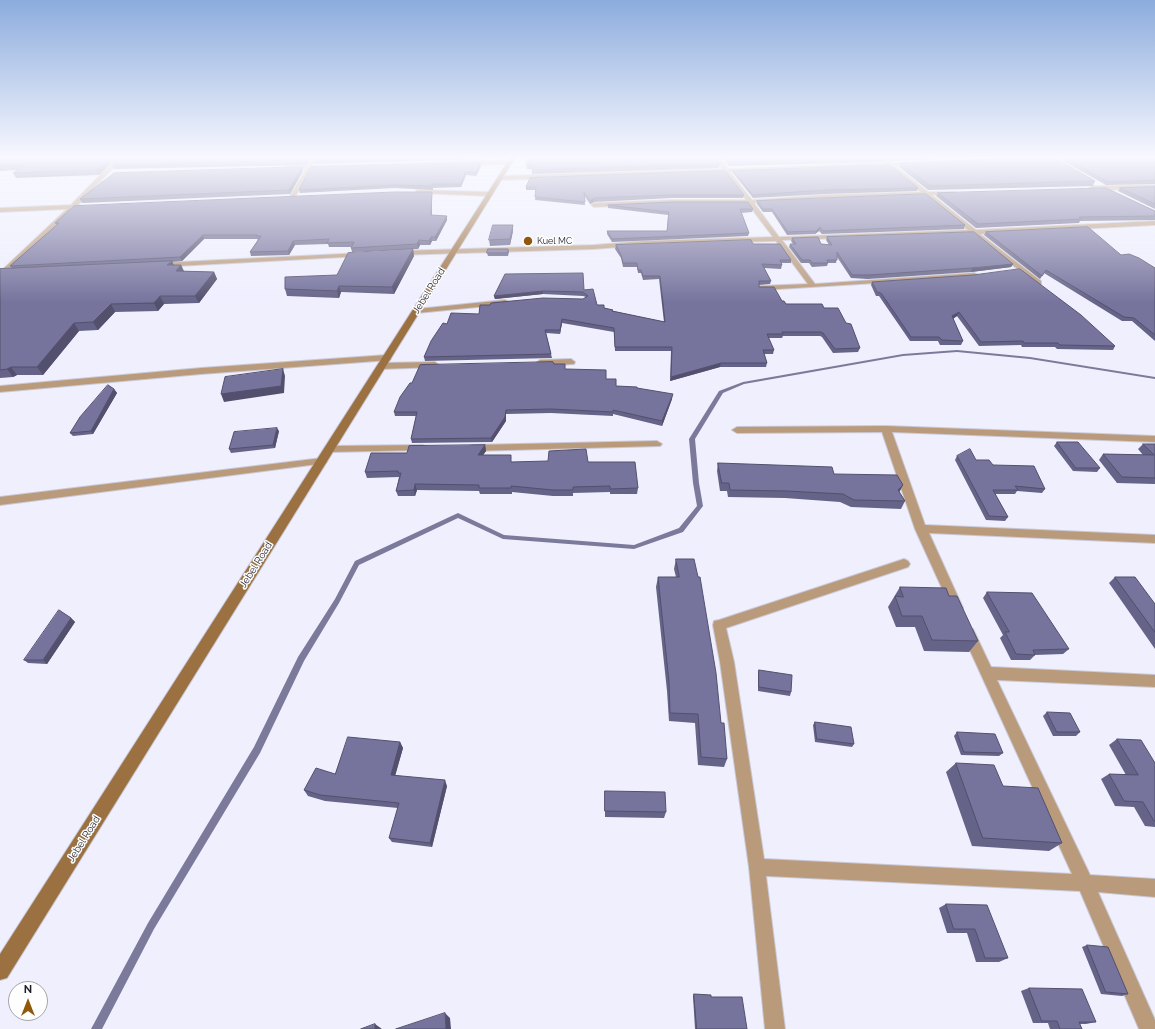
<!DOCTYPE html>
<html>
<head>
<meta charset="utf-8">
<style>
	body { margin:0 }
	#map { position:relative; width:1155px; height:1029px; overflow:hidden; background:#efeffe; font-family:Raleway,sans-serif }
	canvas { display:block }
	.north { position:absolute; left:8px; top:981px; width:40px; height:40px; box-sizing:border-box; background:#fefefe; border:1px solid #a5a4a8; border-radius:50%; rotate:0deg; font-size:11px; font-weight:700; line-height:16px; text-align:center; color:#1f1e27 }
	.north::after { content:''; display:block; margin:auto; width:14px; height:18px; background:#8f580d; clip-path:polygon(50% 0,100% 100%,50% 72%,0 100%) }
</style>
</head>
<body>
<div id="map">
<canvas width="1155" height="1029"></canvas>
<div class="north">N</div>
</div>
<script>
const c = document.querySelector('canvas').getContext('2d');
c.lineJoin = 'round';
function paint(path, color) { c.fillStyle = color; c.fill(path, 'evenodd'); }
function stroke(path, color, width, dash) { c.strokeStyle = color; c.lineWidth = width; c.lineCap = dash ? 'butt' : 'round'; c.setLineDash(dash || []); c.stroke(path); }
function label(font, color, halo, rows, align = 'center') {
  c.font = font + ' Raleway,sans-serif'; c.lineWidth = 3; c.setLineDash([]); c.textBaseline = 'middle'; c.strokeStyle = halo; c.fillStyle = color; for (const [text, x, y, turn = 0] of rows) {
    c.save(); c.translate(x, y); c.rotate((+turn || 0) * Math.PI / 180); c.textAlign = isNaN(turn) ? turn : align; if (halo) c.strokeText(text, 0, 0); c.fillText(text, 0, 0); c.restore();
  }
}
paint(new Path2D(`
	M957,350L1030,357L1155,377V379L1030,359L957,352L903,356L744,384L723,393L695,439L699,483L703,506L683,532L634,549L503,539L458,518L359,565L339,603L304,661L260,753L154,929L102,1029H91L148,923L254,747L298,657L335,599L355,561L458,513L504,535L634,545L679,528L697,506L693,483L689,439L719,391L743,382L903,354Z`), '#7b7a9b');
const minor = new Path2D(`
	M118,158H124L107,174L77,206V208L75,209L9,271L12,272V274L0,276V272L67,209L0,212V208L71,205L103,172Z
	M312,158H317L313,166L511,160L514,162L511,164L311,169L295,197H291L290,196L306,169L287,170L284,168L287,166H308Z
	M715,158H720L728,169L886,163L884,162L887,160L892,163H916L917,164L914,166H895L928,192H954L955,193L952,195H932L976,230L1155,221V225L980,234L1041,281V285H1038L973,234L782,240L815,284L974,273L978,275L974,277L762,290H759V286L808,284L776,241L645,245L594,249L398,255L395,253L398,251L594,245L645,241L773,237L748,204H672L594,207L591,205L594,203L672,200H746L725,172L501,180L498,178L501,176L722,169ZM889,166L921,192L825,195L752,200L730,172ZM925,196L968,230L779,237L754,203L825,199Z
	M1039,158H1072L1041,161Z
	M1155,185V189L1092,190L1089,188L1092,186Z
	M418,190L490,192L493,194L490,196L416,193V191Z
	M361,253L363,254V256L159,267L156,265L159,263Z
	M505,300L509,302L508,304L417,313L413,311L417,309Z
	M387,355L391,358L390,360L201,374L0,392V386L201,368Z
	M571,359L575,362L574,364L540,366L536,363L540,360Z
	M435,362L439,365L438,367L381,369L377,366L381,363Z
	M886,426L1155,436V442L892,432L925,525L1155,535V543L929,533L963,608L961,612L957,613L953,612L951,608L915,529L882,432L737,433L732,430L737,427Z
	M657,441L662,444L660,446L472,451L467,448L472,445Z
	M423,445L428,448L427,450L330,452L325,449L330,446Z
	M322,458L326,459L327,461L326,463L0,505V497Z
	M904,559L908,561L910,564L908,567L726,628L734,662L764,859L1072,874L962,633L963,629L968,628L973,629L991,667L1155,675V687L997,680L1090,875L1155,879V897L1098,892L1155,1020V1029H1139L1080,891L766,876L785,1029H765L749,867L720,662L713,625L714,621L719,620Z`);
const secondary = new Path2D(`
	M510,158H515L7,978L0,980V954Z`);
stroke(minor, '#cac9d7', 2);
stroke(secondary, '#cac9d7', 2);
paint(minor, '#b99b7c');
paint(secondary, '#9c7142');
paint(new Path2D(`
	M0,158H116L99,175L16,178L13,173L17,170L0,171Z
	M118,158H311L307,165L114,169L112,165Z
	M315,158H488L487,159L315,164L314,160Z
	M722,158H965L891,161L887,159L884,162L729,166Z
	M1065,158H1155V184L1106,185L1063,161Z
	M480,163L481,166L476,176L466,175L461,187L433,188V190L395,188L300,193L299,190Z
	M900,163L1095,181L1093,186L928,190L899,167Z
	M720,164L719,168L532,174V169H527L526,165Z
	M303,171L290,194L82,203L80,199Z
	M733,171L918,188L917,191L825,194L753,198L733,173Z
	M526,187L744,195L743,198H672L594,202L590,204L584,195L585,205L535,200L536,190H526Z
	M1155,187V209L1118,191L1120,188Z
	M432,192V215L447,220L436,241H432L430,245H420L418,249L352,252L351,248L352,247H329L328,244L295,245L289,255L251,256L250,252L258,240L257,239H204L182,261L172,262L174,265H181L184,271L214,272L217,279L199,303L164,304L158,311L115,312L98,330L79,331L43,375H17L13,377L0,378V269L12,268L10,266L57,225L55,223Z
	M938,193L1155,211V220L1080,221L1079,223L976,228L936,196Z
	M757,201L965,225L964,229L822,234L819,231L815,234L787,235L772,212H763L757,204Z
	M608,205L753,209L752,212L741,213L749,233L748,236L612,242L607,234V231H667L668,215L608,208Z
	M513,231L510,245L490,246L489,240Z
	M986,232L1121,255L1155,268V341L1132,321H1122L1044,273L1040,279L984,235Z
	M827,237L1013,264L1011,267L971,272L868,279L851,278L837,257L836,263H828L827,266L812,267L809,263H801L789,247L790,244H793L791,241L792,238L821,244L829,245L826,240Z
	M753,244L791,260V263H781L782,265L781,269L764,268L771,281L770,284L759,285V287L786,304L824,308L860,348L858,352L833,353L822,337L820,336H783L782,338H768L774,350L773,354H764L767,363L766,367H720L670,381L671,351H615L614,332L562,323L560,334L546,333L551,354L552,358L425,361L424,357L447,324L479,314L583,299L586,297L583,296L543,294L495,299L494,296L505,274L584,290L597,305L604,308L613,310V311L664,322L659,279L643,280L641,273H638L637,267H623L621,258L615,249L616,245Z
	M413,249L414,256L394,294L341,292L339,298L287,296L285,289L337,275Z
	M508,249L509,252L508,256H488L487,253Z
	M872,282L1115,346L1113,350L1057,349L1055,347H1022L1021,345L979,346L957,316L953,319L963,341L961,345H940L938,341H910L879,296H876L871,285Z
	M554,364L565,369L606,379L616,386L637,388L672,399L662,426L613,414V416L551,413L506,414V421L492,442L412,443L411,439L416,416H395L394,412L412,383Z
	M114,389L117,393L93,434L73,436L70,433Z
	M279,431L275,448L231,453L229,449Z
	M1057,442L1100,468L1097,472L1073,471L1054,446Z
	M1143,444H1155V484L1117,483L1099,460L1103,454L1143,455L1138,449Z
	M485,445L486,451L483,455L512,462H588L638,488L637,494H610V492L573,493V496H553L512,492V494H480L479,491L417,490L415,496H398L396,491L399,477L367,478L365,472L407,453Z
	M957,456L976,460L993,465L1045,489L1042,493L1017,491L1015,494H995L1008,517L1005,521L986,520L955,460Z
	M718,463L834,474L899,492L905,501L901,509L851,507L840,502L785,498L728,497L727,491H720L717,471Z
	M676,559L721,723L727,759L724,767L698,765L695,723L669,721L667,691L656,587L658,577H676L674,569Z
	M1115,577L1155,604V649L1109,583Z
	M900,587L949,596L978,641L969,652L924,651L915,627H896L888,607Z
	M987,592L1069,649L1063,654L1035,655L1030,660H1011L1000,638L1003,635L983,598Z
	M71,618L75,622L47,664L28,663L24,660Z
	M759,670L791,692L790,696L758,691V674Z
	M1047,712L1080,732L1076,736H1053L1043,716Z
	M815,722L854,744L852,747L815,742L813,725Z
	M957,732L1003,753L999,756L961,755L954,736Z
	M1117,739L1155,763V827L1145,826L1134,807L1115,806L1101,779L1109,774L1126,775L1109,745Z
	M400,742L403,748L395,775L447,786L432,847L392,842L389,838L398,808L325,801L308,796L304,790L335,774Z
	M956,763L1003,786L1062,843L1049,851L972,846L946,772Z
	M605,791L666,812L664,818L605,817Z
	M946,904L1008,958L999,962H976L967,933H947L939,908Z
	M1087,945L1128,994L1122,996L1101,994L1082,947Z
	M1029,988L1096,1022L1086,1024H1080L1082,1029H1050L1048,1023H1033L1021,991Z
	M694,994L711,997L747,1029H695L693,996Z`), '#656387');
paint(new Path2D(`
	M109,158H116L99,175L96,170Z
	M307,158H311L307,165L306,160Z
	M480,163L481,166L476,176V172Z
	M302,167L303,171L290,194L289,190Z
	M465,172L466,175L461,187V184Z
	M432,192V219L431,215Z
	M594,198V202L590,204V201Z
	M447,216V220L436,241L435,237Z
	M513,225V231L510,245V239Z
	M820,227L819,231L815,234L816,231Z
	M203,235L204,239L182,261L180,257Z
	M431,237L432,241L430,245L429,241Z
	M419,240L420,245L418,249L417,244Z
	M293,241L295,245L289,255L288,251Z
	M413,249L414,256L394,294L392,287Z
	M172,261L175,268L167,265Z
	M1013,264L1011,267L971,272L972,268Z
	M181,265L184,272L176,271Z
	M214,272L217,279L199,303L195,296Z
	M339,286L341,292L339,298L337,291Z
	M543,291V294L495,299L494,296Z
	M160,296L164,304L158,311L154,303Z
	M111,304L115,312L98,330L93,322Z
	M959,312L957,316L950,320L952,316Z
	M562,319V323L560,334V330Z
	M74,323L79,331L43,375L37,367Z
	M721,363L720,367L670,381L671,377Z
	M11,367L17,375L13,377L7,369Z
	M283,369L285,376L284,393L224,402L221,394Z
	M114,389L117,393L93,434L91,431Z
	M673,394L672,399L662,426V421Z
	M506,410V421L492,442L491,438Z
	M277,428L279,431L275,448L273,445Z
	M485,445L486,451L479,461L478,455Z
	M415,484L417,490L415,496L414,490Z
	M903,485L899,493L898,490Z
	M71,618L75,622L47,664L43,660Z
	M400,742L403,748L394,780L391,775Z
	M445,780L447,786L432,847L430,843Z
	M445,1013L450,1018L451,1029H446Z
	M375,1024L382,1029H375Z`), '#53506e');
const building = new Path2D(`
	M0,158H109L96,170L13,173L24,165L0,166Z
	M118,158H307L306,160L112,165Z
	M315,158H356L314,160Z
	M528,158H716L720,164L532,170L533,165H526Z
	M726,158H869L729,163Z
	M1028,158H1055L1095,181L930,186L900,163Z
	M1067,158H1155V180L1108,182Z
	M480,163L476,172H465L461,184H432V186L394,185L299,190L311,167Z
	M889,165L918,188L826,190L753,195L733,171Z
	M302,167L289,190L80,199L114,173Z
	M725,171L744,195H672L594,198L590,201L584,192L585,202L535,197L536,187H526L530,178Z
	M1155,187V204L1120,188Z
	M1106,188L1155,211V216L1079,217L1081,219L978,224L938,193Z
	M394,192H432L431,215L447,216L435,237H431L429,241L419,240L417,244L351,248L354,242L327,243L329,239L293,241L288,251L250,252L261,236H256L257,235H203L180,257L10,266L59,223H55L74,206Z
	M926,194L965,225L823,231L820,227L816,231L788,232L772,209H763L757,201Z
	M672,202H748L753,209H740L749,233L612,239L607,231H667L669,212L608,205Z
	M493,225H513L510,239L489,240Z
	M1088,227L1121,255L1129,254L1139,258L1155,268V335L1134,318L1124,317L1046,270L1042,276L986,232Z
	M974,232L1013,264L972,268L869,275H852L837,252V260H827L828,263H812L810,260H802L790,244H796L792,238L818,237L821,244L832,245L827,237Z
	M751,240L753,244H780L791,260H780L782,265L762,264L771,281H759V287H774L782,301H784L786,304H822L824,308H838L846,323L851,324L860,348L835,349L823,333L821,332H782L783,334H767L774,350H763L767,363H721L671,377L672,347H615L614,328L562,319L560,330H545L551,354L424,357L431,341L443,323L447,324L451,313L479,314L480,305H490L491,303L543,298L583,299L588,296L583,292L543,291L494,296L505,274L583,273L584,290L593,289L597,305H604V308L613,310L612,311L665,322L660,276H643L641,270H638L637,263H623L621,255L616,245Z
	M413,249L392,287L339,286L337,291L285,289V277L337,275L348,253Z
	M488,249H508V253H487Z
	M172,261L167,265H181L176,271L214,272L195,296H160L154,303L111,304L93,322L74,323L37,367H11L7,369L0,370V269Z
	M1020,269L1081,315L1115,346L1060,345L1058,343H1024L1023,341L981,342L959,312L952,316L963,341L942,340L939,337H911L881,293L877,292L872,282L973,275Z
	M553,362L554,364H565V369L606,370V379H616V386L637,387V388L673,394L662,421L613,410V412L551,409L506,410L505,417L491,438L411,439L417,412H394L400,397L410,383H412L420,365Z
	M283,369L281,386L221,394L225,377Z
	M108,385L114,389L91,431L70,433L80,417Z
	M277,428L273,445L229,449L234,432Z
	M1057,442H1078L1100,468H1076Z
	M1143,444H1155V478L1122,477L1103,454L1154,455Z
	M485,445L478,455H511V462L548,461L549,451L586,449L588,462H635L638,488L610,489V486L573,487V490H553L511,486V488H479V485L415,484L414,490L396,491L401,473H398V471L365,472L371,453H407L409,446Z
	M970,449L976,460H989L993,465L1034,466L1045,489L1015,486L1018,490H993L1008,517L989,516L957,456Z
	M718,463L832,467L834,474L897,475L903,485L898,490L905,501L854,500L843,494L787,491L730,490L729,483H722Z
	M676,559H694L698,577H700L716,673L721,723H724L727,759L701,757L698,714L670,713L669,682L658,577H679Z
	M1115,577H1135L1155,604V632Z
	M900,587L946,588L949,596H957L978,641L932,640L922,616H902L895,596L903,597Z
	M987,592L1032,593L1069,649L1033,650L1035,655L1016,654L1005,632H1009Z
	M59,610L71,618L43,660H24Z
	M759,670L792,675L791,692L759,687Z
	M1047,712L1070,713L1080,732H1057Z
	M815,722L851,727L854,744L817,739Z
	M957,732L995,734L1003,753L964,752Z
	M348,737L400,742L391,775L445,780L430,843L389,838L399,803L320,795L304,790L316,768L335,774Z
	M1117,739L1141,740L1155,763V821H1154L1143,802L1124,801L1109,774L1138,775Z
	M956,763L994,765L1003,786L1038,788L1062,843L983,838Z
	M605,791L665,792L666,812L605,811Z
	M946,904L987,905L1008,958H985L975,929H954Z
	M1087,945L1108,947L1128,994L1106,992Z
	M1029,988L1082,989L1096,1022H1079L1082,1029H1060L1057,1021H1042Z
	M694,994L711,995V997H742L747,1029H697Z
	M445,1013L446,1029H396Z
	M375,1024V1029H361Z`);
paint(building, '#76739d');
stroke(building, '#53506e', 1);
const sky = c.createLinearGradient(0, 0, 0, 303);
sky.addColorStop(0, '#8cacdd');
sky.addColorStop(0.52, '#f8f8ff');
sky.addColorStop(1, '#f8f8ff00');
c.fillStyle = sky;
c.fillRect(0, 0, 1155, 303);
for (const [x, y, r, color] of [
	[528,241,5,"#8f580d"]
]) { const dot = new Path2D(); dot.arc(x, y, r, 0, 2 * Math.PI); c.fillStyle = color; c.fill(dot); stroke(dot, '#fefefe', 1.5); }
label('9px', '#1f1e27', '#fefefe', [
	["Kuel MC",537,241]
], 'left');
label('10px', '#1f1e27', '#fefefe', [
	["Jebel Road",429,291,-58],
	["Jebel Road",256,565,-58],
	["Jebel Road",84,839,-58]
]);
</script>
</body>
</html>
